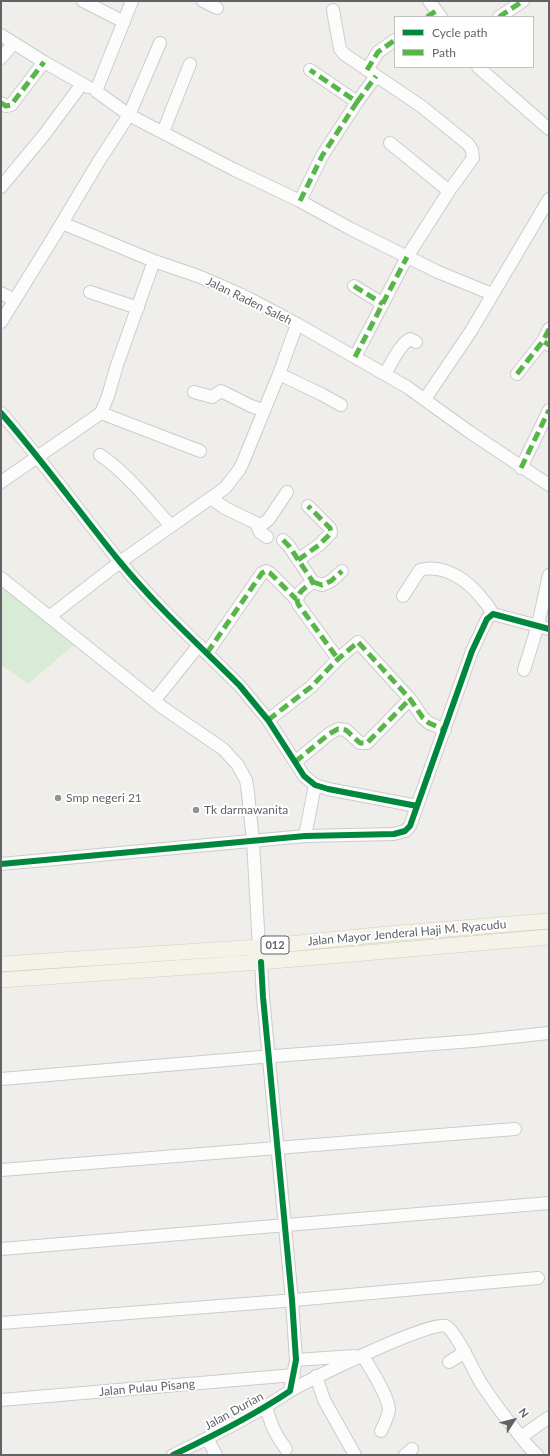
<!DOCTYPE html>
<html>
<head>
<meta charset="utf-8">
<style>
	body { margin:0 }
	#map { position:relative; width:550px; height:1456px; overflow:hidden; background:#efeeea; font-family:Lato,sans-serif }
	canvas { display:block }
	.frame { position:absolute; inset:0; border:2px solid #5f6368; pointer-events:none }
	.legend { position:absolute; left:394px; top:16px; width:140px; height:52px; box-sizing:border-box; background:#fff; border:1px solid #bfc1c3; margin:0; padding:5px 7px; list-style:none; font-size:12px; color:#5f6368 }
	.legend li { display:flex; align-items:center; gap:8px; height:20px }
	.legend b { width:20px; border:1px solid #bfc1c3 }
	.north { position:absolute; left:494px; top:1400px; width:40px; height:40px; -webkit-text-stroke:3px #fff; paint-order:stroke; rotate:54deg; font-size:11px; font-weight:700; line-height:16px; text-align:center; color:#5f6368 }
	.north::after { content:''; display:block; margin:auto; width:14px; height:18px; background:#5f6368; clip-path:polygon(50% 0,100% 100%,50% 72%,0 100%) }
</style>
</head>
<body>
<div id="map">
<canvas width="550" height="1456"></canvas>
<div class="frame"></div>
<ul class="legend">
<li><b style="height:5px;background:#00873e"></b>Cycle path</li>
<li><b style="height:5px;background:#58b549"></b>Path</li>
</ul>
<div class="north">N</div>
</div>
<script>
const c = document.querySelector('canvas').getContext('2d');
c.lineJoin = 'round';
function paint(path, color) { c.fillStyle = color; c.fill(path, 'evenodd'); }
function stroke(path, color, width, dash) { c.strokeStyle = color; c.lineWidth = width; c.lineCap = dash ? 'butt' : 'round'; c.setLineDash(dash || []); c.stroke(path); }
function label(font, color, halo, rows, align = 'center') {
  c.font = font + ' Lato,sans-serif'; c.lineWidth = 4; c.setLineDash([]); c.textBaseline = 'middle'; c.strokeStyle = halo; c.fillStyle = color; for (const [text, x, y, turn = 0] of rows) {
    c.save(); c.translate(x, y); c.rotate((+turn || 0) * Math.PI / 180); c.textAlign = isNaN(turn) ? turn : align; if (halo) c.strokeText(text, 0, 0); c.fillText(text, 0, 0); c.restore();
  }
}
paint(new Path2D(`
	M1,581L77,642L28,684L4,667H1Z`), '#d8ebd6');
const minor = new Path2D(`
	M83,1L124,22
	M132,1L96,91L129,115L235,170L300,201L351,229L438,272L492,294
	M203,1L217,8
	M429,1L441,17
	M333,10L340,49L344,54L421,106L468,144L472,150L473,158L449,191L407,257L355,357
	M499,17L523,1
	M1,35L44,62L88,87
	M1,58L14,43
	M478,67L549,129
	M367,70L378,52L395,40
	M357,102L376,76
	M1,103L6,106L11,105L44,62
	M163,132L190,64
	M390,143L449,191
	M1,187L44,135L82,84
	M300,201L322,156L357,102L310,70
	M62,223L154,261L198,276L226,288L248,298L297,324L407,387L471,433L549,485
	M354,286L383,304
	M90,292L138,308
	M1,293L14,300
	M1,322L56,233L99,161L129,115L160,43
	M549,329L543,341L549,345
	M279,374L321,394L341,405
	M385,374C391,364 400,344 410,339L416,342
	M517,374L543,341
	M194,392L212,397L221,391L251,406L263,410
	M425,399L471,331L549,199
	M1,413C43,461 80,513 120,562C157,607 200,646 240,686L268,720L304,776L315,785L328,789L417,806
	M101,413L200,451
	M100,455C128,474 148,501 171,526
	M521,468L549,410
	M1,482L101,413L108,396L117,365L154,261
	M211,498L225,508L258,524C257,531 262,534 267,537
	M258,524H263L269,519L287,492
	M283,540L289,546L313,582C306,587 294,594 298,604L338,659
	M298,560L319,545L331,533L330,528L308,506
	M1,578L162,707L223,749L237,764L246,780L248,793L253,841L259,947
	M313,582L322,585L331,581L342,571
	M403,596L420,570C445,563 470,582 484,601C488,605 490,610 493,614
	M49,617L120,562L225,488L239,470L243,462L279,374L297,324
	M207,653L262,573L266,571L270,573L296,599
	M524,670L538,625L549,575
	M154,701L199,645
	M268,720L311,687L338,659L358,642L410,699L423,718L429,723L445,730
	M295,762L329,734L338,729L346,730L360,743H367L410,699
	M305,836L315,785
	M1,864L305,836L394,834L405,831L410,826L472,651L487,619L493,614L549,629
	M1,1079L261,1057L473,1041L549,1033
	M1,1170L515,1129
	M1,1249L549,1203
	M1,1323L283,1301L538,1278
	M363,1356C370,1368 389,1397 389,1410C388,1417 384,1425 381,1431
	M296,1360L354,1356
	M449,1362L465,1352
	M316,1376L324,1400L355,1455
	M290,1391C309,1380 433,1319 446,1326C456,1331 474,1372 481,1383C492,1400 504,1416 517,1432C523,1440 529,1448 537,1455
	M1,1400L294,1375
	M266,1407C271,1424 275,1435 286,1449
	M521,1437L548,1418
	M207,1438L216,1455
	M173,1455C213,1436 253,1416 290,1391L296,1360L292,1300L263,997L261,962
	M405,1455L412,1449`);
const major = new Path2D(`
	M1,964L259,947L387,934L549,921
	M1,980L261,962L549,937`);
stroke(minor, '#cbcccc', 14);
stroke(major, '#d7ceb8', 16);
stroke(minor, '#fdfcfc', 12);
stroke(major, '#f4f2e9', 15);
stroke(new Path2D(`
	M427,17L436,11
	M499,17L523,1
	M367,70L378,52L395,40
	M357,102L376,76
	M1,103L6,106L11,105L44,62
	M300,201L322,156L357,102L310,70
	M354,286L383,304
	M549,329L543,341L549,345
	M355,357L407,257
	M517,374L543,341
	M521,468L549,410
	M283,540L289,546L313,582C306,587 294,594 298,604L338,659
	M298,560L319,545L331,533L330,528L308,506
	M313,582L322,585L331,581L342,571
	M207,653L262,573L266,571L270,573L296,599
	M268,720L311,687L338,659L358,642L410,699L423,718L429,723L445,730
	M295,762L329,734L338,729L346,730L360,743H367L410,699`), '#58b549', 5, [10, 5]);
stroke(new Path2D(`
	M1,413C43,461 80,513 120,562C157,607 200,646 240,686L268,720L304,776L315,785L328,789L417,806
	M1,864L305,836L394,834L405,831L410,826L472,651L487,619L493,614L549,629
	M173,1455C213,1436 253,1416 290,1391L296,1360L292,1300L263,997L261,962`), '#00873e', 6);
for (const [x, y, r, color] of [
	[58,798,4,"#919496"],
	[196,810,4,"#919496"]
]) { const dot = new Path2D(); dot.arc(x, y, r, 0, 2 * Math.PI); c.fillStyle = color; c.fill(dot); stroke(dot, '#fff', 1.5); }
for (const [x, y, w] of [
	[275,945,28]
]) { const box = new Path2D(); box.roundRect(x - w / 2, y - 9, w, 18, 3); c.fillStyle = '#fff'; c.fill(box); stroke(box, '#5f6368', 1); }
label('bold 11px', '#5f6368', null, [
	["012",275,945]
]);
label('12px', '#5f6368', '#fff', [
	["Jalan Raden Saleh",249,301,26],
	["Jalan Mayor Jenderal Haji M. Ryacudu",407,933,-5],
	["Jalan Pulau Pisang",147,1388,-5],
	["Jalan Durian",234,1411,-29]
]);
label('12px', '#5f6368', '#fff', [
	["Smp negeri 21",66,798],
	["Tk darmawanita",204,810]
], 'left');
</script>
</body>
</html>
